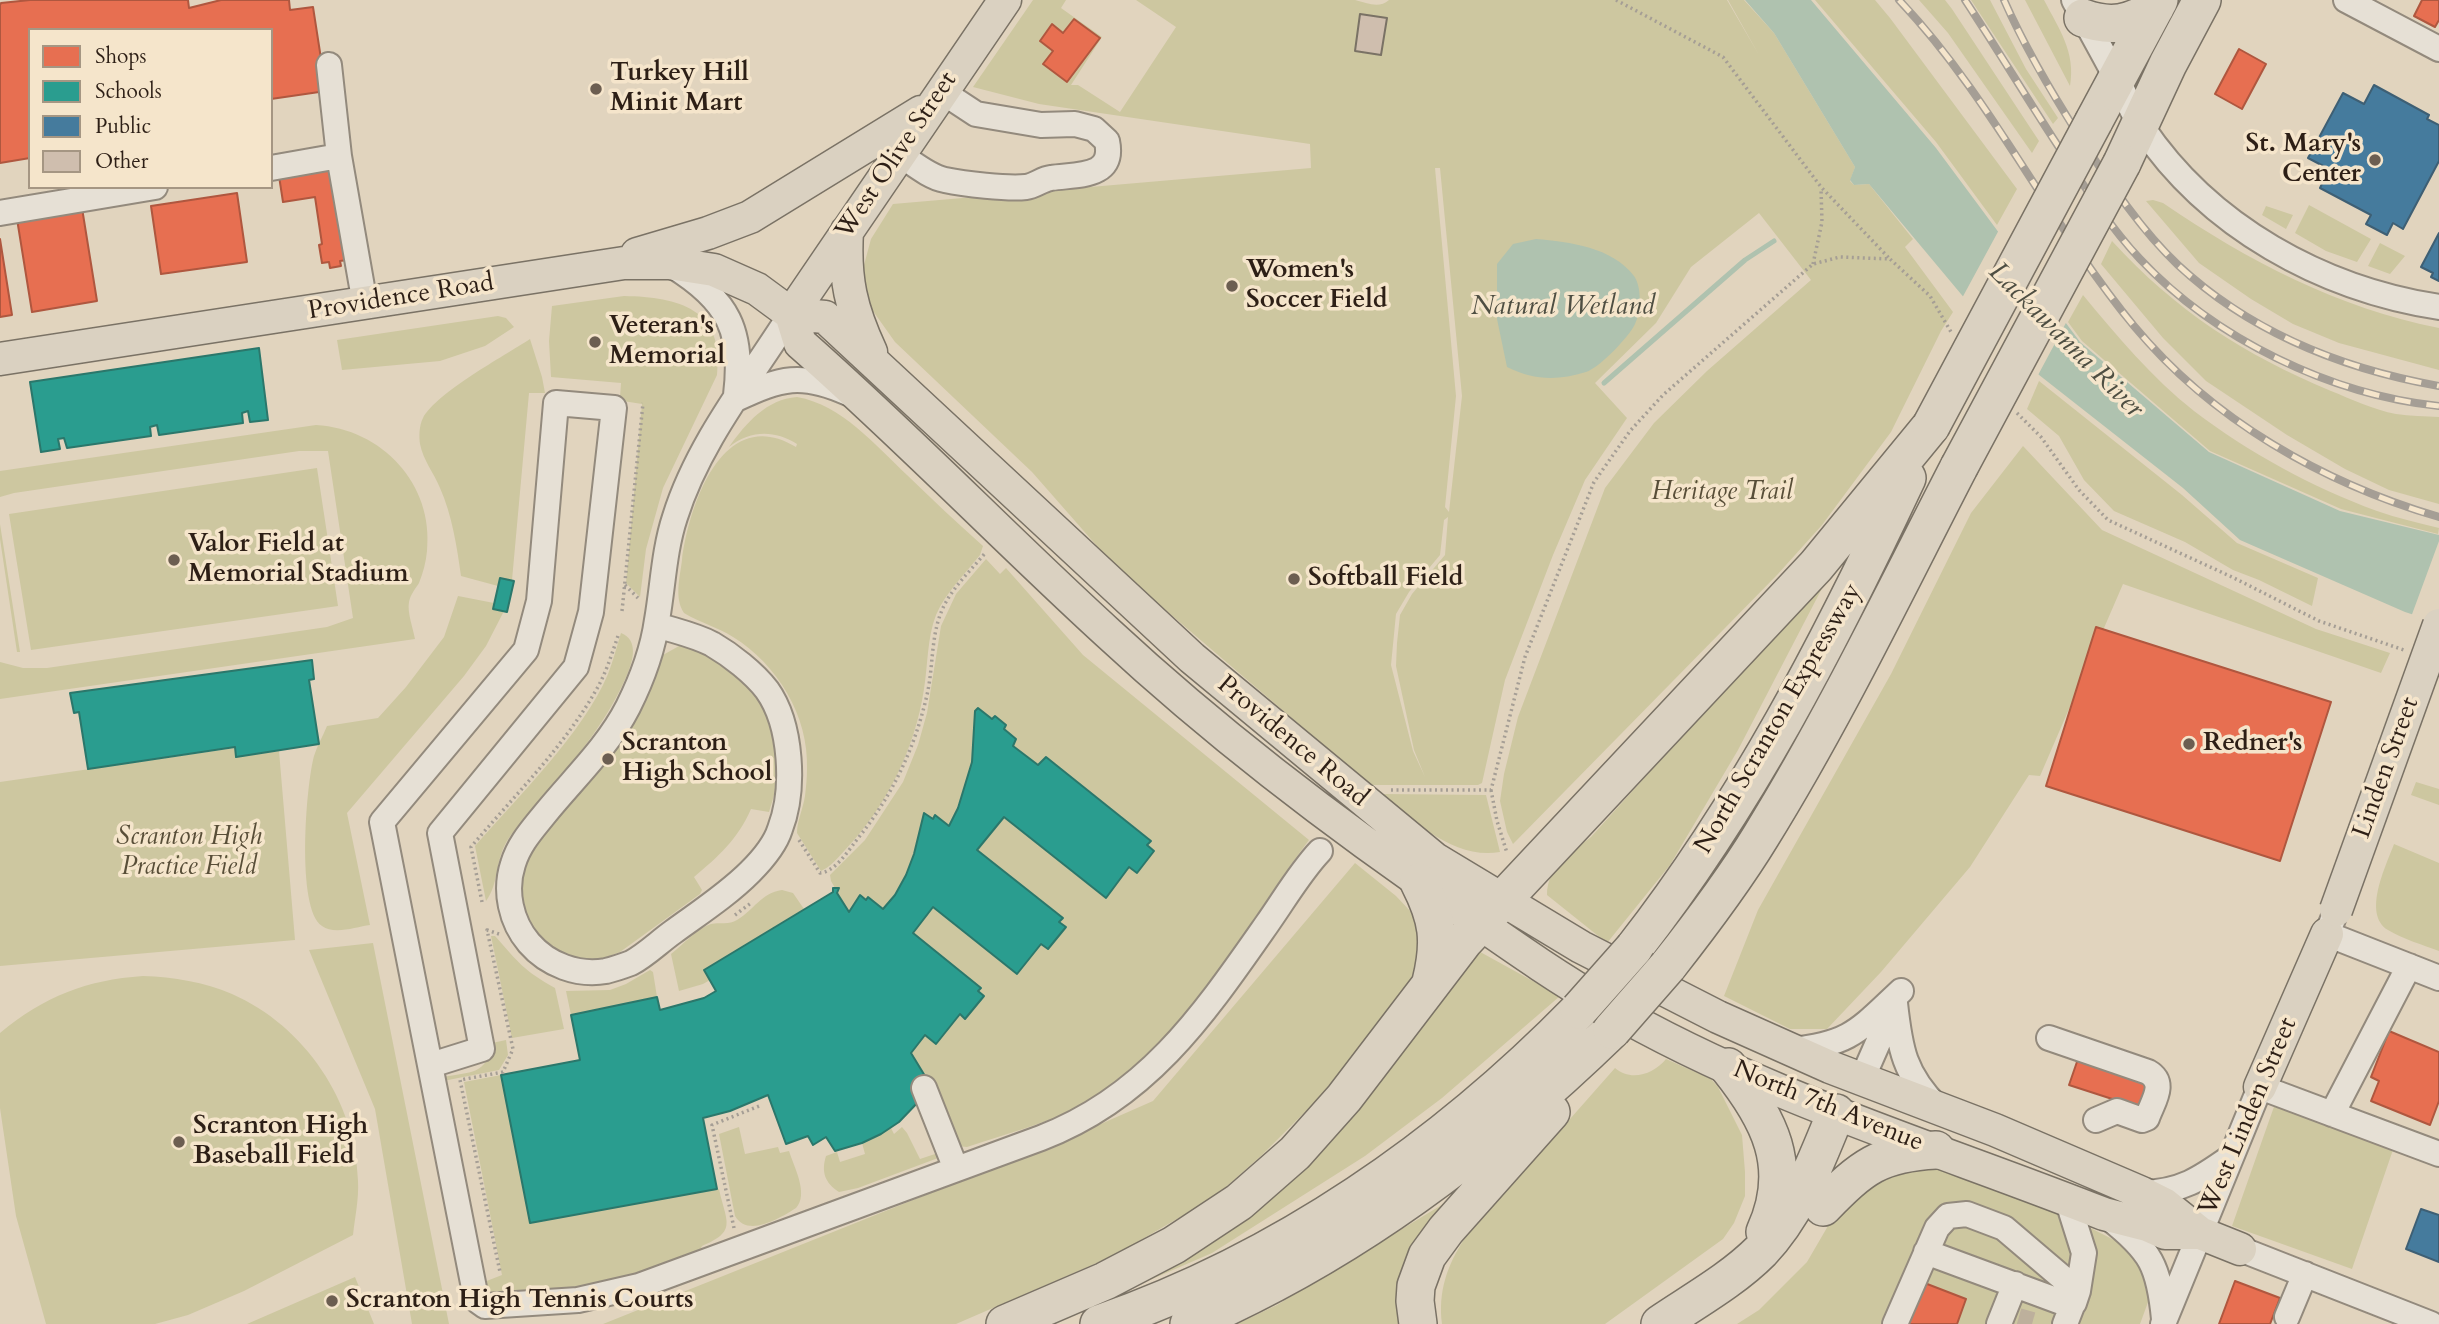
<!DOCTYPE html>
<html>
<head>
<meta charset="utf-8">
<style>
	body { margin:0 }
	#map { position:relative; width:2439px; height:1324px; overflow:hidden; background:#e1d4be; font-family:Cardo,serif }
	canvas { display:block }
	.legend { position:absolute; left:28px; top:28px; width:245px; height:161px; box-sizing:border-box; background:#f5e5cb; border:2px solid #a59683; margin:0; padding:9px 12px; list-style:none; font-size:21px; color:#2d1f16 }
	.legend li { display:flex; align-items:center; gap:14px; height:35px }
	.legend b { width:35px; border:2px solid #a59683 }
</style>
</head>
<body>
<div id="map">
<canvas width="2439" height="1324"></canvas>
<ul class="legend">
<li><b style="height:19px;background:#e76f51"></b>Shops</li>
<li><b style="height:19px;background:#2a9d8f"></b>Schools</li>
<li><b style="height:19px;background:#457b9d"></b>Public</li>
<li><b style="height:19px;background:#cfbeae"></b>Other</li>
</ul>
</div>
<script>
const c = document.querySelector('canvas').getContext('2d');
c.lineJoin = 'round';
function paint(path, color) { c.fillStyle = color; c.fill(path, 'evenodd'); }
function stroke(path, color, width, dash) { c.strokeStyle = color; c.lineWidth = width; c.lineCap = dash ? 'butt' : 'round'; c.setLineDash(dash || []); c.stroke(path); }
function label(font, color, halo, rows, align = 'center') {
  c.font = font + ' Cardo,serif'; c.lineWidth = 7; c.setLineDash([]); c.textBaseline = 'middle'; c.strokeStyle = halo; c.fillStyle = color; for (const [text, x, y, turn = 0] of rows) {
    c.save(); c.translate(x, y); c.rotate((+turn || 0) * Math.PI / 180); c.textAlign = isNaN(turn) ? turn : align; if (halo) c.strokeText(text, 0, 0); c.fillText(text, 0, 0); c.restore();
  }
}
paint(new Path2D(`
	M1033,0H1066L1061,8L1102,37L1071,85H1078L1120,112L1176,27L1136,0H1355C1367,3 1379,9 1389,0H1727L1759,55L1728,0H1744L1774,33L1855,167L1850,181L1854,185L1869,184L1913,239L1905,247L1953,312L1941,331L1891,432L1822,525L1777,575L1513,844L1507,832L1500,801L1504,774L1518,717L1605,488L1654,423L1707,371L1811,280L1759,213L1691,267L1656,323L1595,383L1627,418L1585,480L1553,555L1505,680L1482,783L1478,785H1370L1155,601L1104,554L1032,472L895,342L868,304L864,284V265L871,239L893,204L1311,168L1310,144L1039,104L973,87ZM1435,168H1440L1462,396L1449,512L1445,507L1456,396ZM1448,517L1445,555L1412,594L1400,615L1397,643L1396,666L1414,750L1425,777L1413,751L1391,665L1396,614L1409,592L1440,555L1444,520Z
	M1815,0H1875L1890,18L2017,189L1997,225L1936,142Z
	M1919,0H1945L1952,9L2039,141L2032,153L1948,33Z
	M1971,0H1990L2026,69L2058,118L2053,124Z
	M2025,0H2044C2059,29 2076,52 2070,86Z
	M2153,200L2163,203C2248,261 2338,308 2439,328V370L2339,343L2293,324L2251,299L2199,263L2146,201Z
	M2309,205L2371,239L2357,262L2326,251L2295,233Z
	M2266,206L2293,215L2286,229L2262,215Z
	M2112,241C2176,311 2243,354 2331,391C2351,399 2374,410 2396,414C2410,416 2425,416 2439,417V504L2389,490L2345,469L2287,435L2206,381L2163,338L2101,264Z
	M2380,243L2405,256L2390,274L2368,266Z
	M2083,295C2117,336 2152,378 2194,411C2249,453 2312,487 2377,511C2397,518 2419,523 2439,528L2438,534L2341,509L2210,451L2082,341L2068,322Z
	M624,296C679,297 725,309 717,375L663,488L646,549L640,597L626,583L642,404L623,401L620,398L621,383L551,377L549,341L552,306Z
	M498,316L506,318L514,327L485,346L440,361L342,370L337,340Z
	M530,339L542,377L545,393H529L512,580L500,578L498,586L461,576C457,547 452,515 440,488C434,473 423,460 420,444C419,436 419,426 423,418C436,393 504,356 530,339Z
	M2039,381L2182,495L2237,543L2318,578L2312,606L2259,580L2233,570L2185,542L2114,511L2084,480L2059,436L2027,409Z
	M797,397C842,405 875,445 907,475C932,499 957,523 983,546L980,555C965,574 946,592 936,615C927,638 928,665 924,689C915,749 886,807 845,850C838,858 830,867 821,871L797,833C797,821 803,809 805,796C806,787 807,778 807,769C809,716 777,664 733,637C718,627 700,623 684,613C674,598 680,577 682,560C689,505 723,403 796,447L797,444C774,430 751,430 729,447C746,423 767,399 797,397Z
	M316,425C382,429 434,484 427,551C426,562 423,573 419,583C416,588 410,595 409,602C407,612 413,628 415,639L0,699V662L23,668H47L327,627L353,618L328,451H299L14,493L0,497V471Z
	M2023,446L2102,530L2316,629L2390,653L2381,673L2123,584L2040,776L2029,775L1970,867L1881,972L1827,1029H1790L1724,996L1758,910L1891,674L1971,513Z
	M317,468L338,606L31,650L9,514Z
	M0,524L20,652H17L0,539Z
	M986,559L1000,574L1006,568L1083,655L1309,840C1255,911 1214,991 1150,1053C1134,1069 1120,1084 1101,1095C1060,1120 1012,1132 967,1147L957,1146L911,1053L925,1035L936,1043L960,1014L965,1018L984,996L978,991L980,988L913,933L933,907L1017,974L1041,944L1048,949L1066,927L1059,922L1062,918L977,850L1004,817L1105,898L1129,867L1137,872L1151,840L1046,757L1038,765L1013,746L1016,739L1004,729L1006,725L995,716C971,747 967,791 949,826L935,815L933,819L924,813C921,822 920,831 918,840C911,866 901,889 883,909L869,897L866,900L860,895L849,912L837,893L839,888H835L831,881L830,875L865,840L903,782L918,745L927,713L941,626L956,594Z
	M1831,571L1738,750L1670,865L1607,943L1547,895C1547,867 1570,853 1591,837Z
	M458,596L494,603L493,609L504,611L486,646L464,676L347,813L370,925C356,927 334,935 322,926C296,909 306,785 314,756C317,746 323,736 327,726L378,718L406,687L444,637Z
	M621,633C639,640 633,661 627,675C608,719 579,755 549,791C535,808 518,823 507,841C495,861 499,884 486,901L475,846C517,798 584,732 608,674C613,661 617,646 621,633Z
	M679,646C693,646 703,653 714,659C771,691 791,752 769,812L751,809C738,839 718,857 694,877L702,890L700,894L620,952L604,958L586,960L569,958L552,951L522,916L518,881L530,850L605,764L618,745L663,655Z
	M235,748L236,757L279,751L295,940L0,966V782Z
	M2416,782L2439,789V805L2411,795Z
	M1382,794L1486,795L1500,852C1454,860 1414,821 1382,794Z
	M2394,844L2439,863V951C2423,945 2403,939 2388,930C2362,914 2386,866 2394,844Z
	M1355,863L1396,896L1412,913L1421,936L1417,978L1316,1101L1262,1155L1226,1187L1194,1209L1115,1255L956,1324H603L1078,1134L1153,1101Z
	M782,890L793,893L804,909L704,970L710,980L703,984L679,991L671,954C683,945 696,929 711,924C720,922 729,925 737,920C754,910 761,893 782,890Z
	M491,936H495C519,963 523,970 555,988L564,1029L512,1038Z
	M373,943L449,1324H412L375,1109L309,950Z
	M1473,948L1560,996L1442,1098L1365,1156L1212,1253L1113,1296L1162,1265Z
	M650,970L653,972L657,997L571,1015L566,991L610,990L626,984Z
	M143,976C174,977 204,982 232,994C305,1026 356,1102 358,1181C359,1199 355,1217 353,1235L244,1291L188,1315L155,1324H46L16,1216L0,1108V1033C45,996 86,980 143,976Z
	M506,1040L508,1055L499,1070L443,1081L442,1077C471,1072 487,1075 492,1043Z
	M1666,1059L1711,1079L1718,1087L1742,1135L1745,1172V1196L1734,1223L1723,1239L1605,1324H1442C1438,1292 1447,1265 1465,1238L1615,1068C1631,1082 1654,1074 1666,1059Z
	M501,1075L531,1223L719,1189C726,1222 738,1231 702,1246L698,1254L588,1290L490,1294L484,1289V1282L502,1275L464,1082Z
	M2276,1101L2395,1144L2352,1269L2232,1226Z
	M739,1127L745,1154L778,1147L780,1153L789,1151C794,1167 809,1194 796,1208C780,1218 748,1238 735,1216L719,1134Z
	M902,1127L907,1133L920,1159L935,1154L942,1146L945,1147L938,1158L858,1188L839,1192C825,1183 821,1172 826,1156L837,1152L840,1162L865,1154L862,1143L891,1128L894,1134Z
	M1898,1169L1942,1170L2053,1209L2122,1244L2136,1253L2151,1294L2140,1324H1737L1759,1310L1807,1262L1839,1207Z
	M1458,1195L1403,1324H1237L1277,1305Z
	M355,1277L374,1324H247Z`), '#cdc7a0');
paint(new Path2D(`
	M1745,0H1811L1936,148L2080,342L2209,452L2340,511L2439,535V623L2405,612L2240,540L2183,488L2020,360L1976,312L1869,184L1854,185L1850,180L1855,167L1774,33Z
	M1536,239C1570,242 1612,247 1634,276C1642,287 1641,312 1635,324C1629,337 1599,368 1586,372C1557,381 1533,380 1507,367L1497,319V264L1513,244Z`), '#afc2af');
paint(new Path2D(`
	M2000,228L2068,319L2037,377L1988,336L1961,300Z
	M2439,541V627L2411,617Z`), '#e1d4be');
const shops = new Path2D(`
	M30,0H188L189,8L221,0H289L290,10L313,7L326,91L271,99V30H30V158L0,163V5L1,3Z
	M2422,0H2439V20L2435,27L2414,16Z
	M1074,19L1100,38L1067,82L1043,64L1053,51L1040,41L1052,24L1063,33Z
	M2239,49L2266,64L2242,109L2215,94Z
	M335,168L347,260L340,261L341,266L330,268L329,262L322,263L319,245L322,244L315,197L283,202L279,176Z
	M237,193L247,262L161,274L151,206Z
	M82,208L97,301L32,312L17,219Z
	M0,239L12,315L0,317Z
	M2096,627L2331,702L2280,861L2046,786Z
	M2389,1031L2439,1052V1101L2430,1125L2371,1101L2379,1081L2371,1077Z
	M2079,1056L2150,1078L2140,1108L2069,1085Z
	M2235,1281L2280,1298L2270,1324H2219Z
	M1922,1282L1966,1299L1957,1324H1906Z`);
paint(shops, '#e76f51');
stroke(shops, '#af573f', 2);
const schools = new Path2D(`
	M259,348L268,420L250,422L248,411L242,413L243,423L159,435L157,425L150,427L151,436L67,448L64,438L58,439L60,449L41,452L30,382Z
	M500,578L514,581L507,612L493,609Z
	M312,660L314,679L309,680L319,744L236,757L235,747L88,769L79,712L74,713L70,693Z
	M978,708L992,719L995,716L1006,725L1004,729L1016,739L1013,746L1038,765L1046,757L1151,841L1147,845L1154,851L1137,873L1129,867L1106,898L1004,817L977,850L1063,918L1059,922L1066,927L1048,949L1041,944L1017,974L933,907L913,933L981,988L978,991L984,996L965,1019L960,1014L936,1044L925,1035L911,1053L925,1076L912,1084L922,1098L899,1122L881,1134L862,1143L835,1151L826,1137L813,1145L808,1136L786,1144L768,1095L730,1111L703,1118L717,1189L530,1223L501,1075L580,1060L571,1015L657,997L660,1010L704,998L716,991L704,970L833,892V888H839L837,893L849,912L860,895L866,900L868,897L883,909L895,895L906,875L914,854L924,813L933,819L935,815L949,826L958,808L972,762L975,711Z`);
paint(schools, '#2a9d8f');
stroke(schools, '#2b776b', 2);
const public = new Path2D(`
	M2374,85L2429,115L2427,119L2439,125V161L2403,229L2393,223L2387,235L2366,224L2371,215L2320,188L2329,169L2308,158L2343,93L2364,104Z
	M2439,233V281L2431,277L2433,273L2421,267Z
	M2421,1209L2439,1215V1262L2406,1249Z`);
paint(public, '#457b9d');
stroke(public, '#3e5f74', 2);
stroke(new Path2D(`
	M1604,383L1745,260L1774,241`), '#afc2af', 5);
const building = new Path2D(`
	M1360,14L1387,18L1381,55L1355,51Z`);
paint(building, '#cfbeae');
stroke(building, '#7a7265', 2);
stroke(new Path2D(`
	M2018,1320L2032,1324`), '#bdb09c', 24, [24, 12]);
const minor = new Path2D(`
	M2074,0C2089,28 2105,56 2120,85C2127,99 2133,114 2142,127C2209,227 2322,289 2439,307
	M2346,0L2439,49
	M329,65L339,156L365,304
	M899,154C913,163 929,177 945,180C964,184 1007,189 1026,187C1035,186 1042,179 1051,178C1076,174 1115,179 1107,141L1094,129L1075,124L1041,125L976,114L941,91
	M271,168L339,156
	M0,213L155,187
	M673,266C728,300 744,331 736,395
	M736,399C781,378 801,372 848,393
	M657,625C675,631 695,635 712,644C731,655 754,673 767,690C792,725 795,790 780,829C775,845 762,860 750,872C727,895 699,913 673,932C659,942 646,955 631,963C623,966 614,969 606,971C578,976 548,965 529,943C511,922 504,891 513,864C519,844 532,830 544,815C573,779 607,748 628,707C641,681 653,649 657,620C663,586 664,550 675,517C698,443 750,379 791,314
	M2333,919L2327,934L2439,978
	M1895,1003C1900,1049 1904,1074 1938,1108
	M2049,1038L2148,1072C2167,1083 2153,1101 2147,1118L2142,1120L2117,1111L2096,1120
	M1791,1050C1851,1044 1859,1030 1901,991
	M431,1065L482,1049L440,833L576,667L591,612L614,408L556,403L539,601L526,650L382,822L475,1293L478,1301L485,1306L578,1300L639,1286L1041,1138C1148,1097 1204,1014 1267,924C1284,900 1300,872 1320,851
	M1862,1079L1895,1004
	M924,1088L956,1169
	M2332,1114L2409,966
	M2142,1193C2181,1192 2200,1179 2231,1157
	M2067,1199L2084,1253L2078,1291L2074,1303
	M2109,1218C2151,1251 2159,1266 2164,1319
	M2240,1249L2431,1324
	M1926,1252L2072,1306L2065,1324
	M2287,1317L2305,1274
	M1895,1324L1937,1228L1948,1216L1967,1214L2004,1228L2078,1291
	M1999,1324L2015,1284
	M2163,1324L2260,1087L2439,1154`);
const major = new Path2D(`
	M847,231C844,279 851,309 871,352
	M637,254L708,233L750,217L921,112
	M791,314L800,343C906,436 1004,538 1108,633C1219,736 1340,828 1465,913C1511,945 1556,977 1605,1005C1761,1096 1937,1148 2104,1214L2147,1225L2165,1233H2200
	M791,314L1005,0
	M0,359L624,263H669L714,270L757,289L791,314L825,317L1192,658L1435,859L1581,947L1718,1017L1830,1067L1995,1130L2142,1193L2164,1204L2200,1233L2240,1249
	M2260,1087L2327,934`);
const highway = new Path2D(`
	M2083,18C2111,28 2130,24 2155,8
	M2094,121L2159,0
	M2122,163L2168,64L2202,0
	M1419,882C1438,919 1441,941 1431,982
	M1634,948C1746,805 1830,642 1907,478
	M1668,966C1701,924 1733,882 1761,836C1834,718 1895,591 1959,467
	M1728,1067C1769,1118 1795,1167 1765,1232
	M1823,1207C1862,1167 1879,1153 1936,1150
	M1005,1324L1105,1281L1174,1245L1239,1202L1295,1153L1344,1098L1464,941L1816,566L1931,426
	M1099,1324C1283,1260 1444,1148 1579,1010
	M1189,1324C1350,1255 1487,1151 1612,1030
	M1418,1324L1415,1301L1416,1286L1427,1256L1446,1230L1551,1112
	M1660,1324C1694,1301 1732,1280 1761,1251C1798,1212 1816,1161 1836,1113`);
stroke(minor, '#938a7d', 28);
stroke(major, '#7a7265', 35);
stroke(highway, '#7a7265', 40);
stroke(new Path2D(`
	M1616,0L1723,57L1821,187L1889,258
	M1813,264L1822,222L1821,189
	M2017,413L2041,437L2079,490L2108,520L2232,577L2319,621L2404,650
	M625,585L638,598
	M622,611L643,403
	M1391,790H1491L1525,657L1594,482L1630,431L1663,395L1813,264L1840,257L1890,259L1930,296L1951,332
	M1491,790L1497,821L1507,853
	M799,840L820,873C834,872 847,853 855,842C891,798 914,751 927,695C934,665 930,630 946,602C956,584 973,568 986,552
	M482,902L471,847C513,797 562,749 595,692C606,674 612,653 619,633
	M735,915L751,903
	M499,934L487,930L513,1049L503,1072L460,1080L500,1272
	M734,1228L712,1125L759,1106`), '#a59e95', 3.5, [2, 3.5]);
stroke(minor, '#e6e0d5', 24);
stroke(major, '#dad1c1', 32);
stroke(highway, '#dad1c1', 37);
const rail = new Path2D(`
	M1899,0C1992,98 2049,223 2134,326C2212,420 2323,483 2439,517
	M1965,0C1998,50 2029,102 2062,152C2086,189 2110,227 2140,259C2215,339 2331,395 2439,406
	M2004,0C2025,48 2053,95 2081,139C2110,183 2140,229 2178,265C2250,332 2343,369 2439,386`);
stroke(rail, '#a59e95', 8);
stroke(rail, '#f5e5cb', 5, [16]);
const majorBridge = new Path2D(`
	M2336,910L2439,625`);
const highwayBridge = new Path2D(`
	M1931,426L2094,121
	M1959,467L2122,163
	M1579,1010L1634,948
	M1612,1030L1668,966`);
stroke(majorBridge, '#7a7265', 35, []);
stroke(highwayBridge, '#7a7265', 40, []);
stroke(majorBridge, '#dad1c1', 32);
stroke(highwayBridge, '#dad1c1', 37);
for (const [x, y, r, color] of [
	[596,89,7,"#6c5e51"],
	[2375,160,7,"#6c5e51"],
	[1232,286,7,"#6c5e51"],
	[595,342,7,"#6c5e51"],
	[174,560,7,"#6c5e51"],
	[1294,579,7,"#6c5e51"],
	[2189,744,7,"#6c5e51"],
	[608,759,7,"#6c5e51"],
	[179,1142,7,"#6c5e51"],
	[332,1301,7,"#6c5e51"]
]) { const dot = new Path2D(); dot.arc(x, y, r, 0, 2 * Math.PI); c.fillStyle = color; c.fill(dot); stroke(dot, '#f5e5cb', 2.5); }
label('bold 26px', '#2d1f16', '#f5e5cb', [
	["Turkey Hill",610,74],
	["Minit Mart",610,104],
	["St. Mary's",2361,145,"right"],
	["Center",2361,175,"right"],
	["Women's",1246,271],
	["Soccer Field",1246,301],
	["Veteran's",609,327],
	["Memorial",609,357],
	["Valor Field at",188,545],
	["Memorial Stadium",188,575],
	["Softball Field",1308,579],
	["Scranton",622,744],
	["High School",622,774],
	["Redner's",2203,744],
	["Scranton High",193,1127],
	["Baseball Field",193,1157],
	["Scranton High Tennis Courts",346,1301]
], 'left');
label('26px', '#2d1f16', '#f5e5cb', [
	["West Olive Street",897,156,-56],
	["Providence Road",401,298,-9],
	["North Scranton Expressway",1779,719,-60],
	["Providence Road",1292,742,40],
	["Linden Street",2387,768,-70],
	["North 7th Avenue",1828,1107,22],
	["West Linden Street",2249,1117,-67]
]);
label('italic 26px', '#584e38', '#f5e5cb', [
	["Heritage Trail",1722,493],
	["Scranton High",189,838],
	["Practice Field",189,868]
]);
label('italic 28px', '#4e4e42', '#f5e5cb', [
	["Natural Wetland",1563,308],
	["Lackawanna River",2065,341,45]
]);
</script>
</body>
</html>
